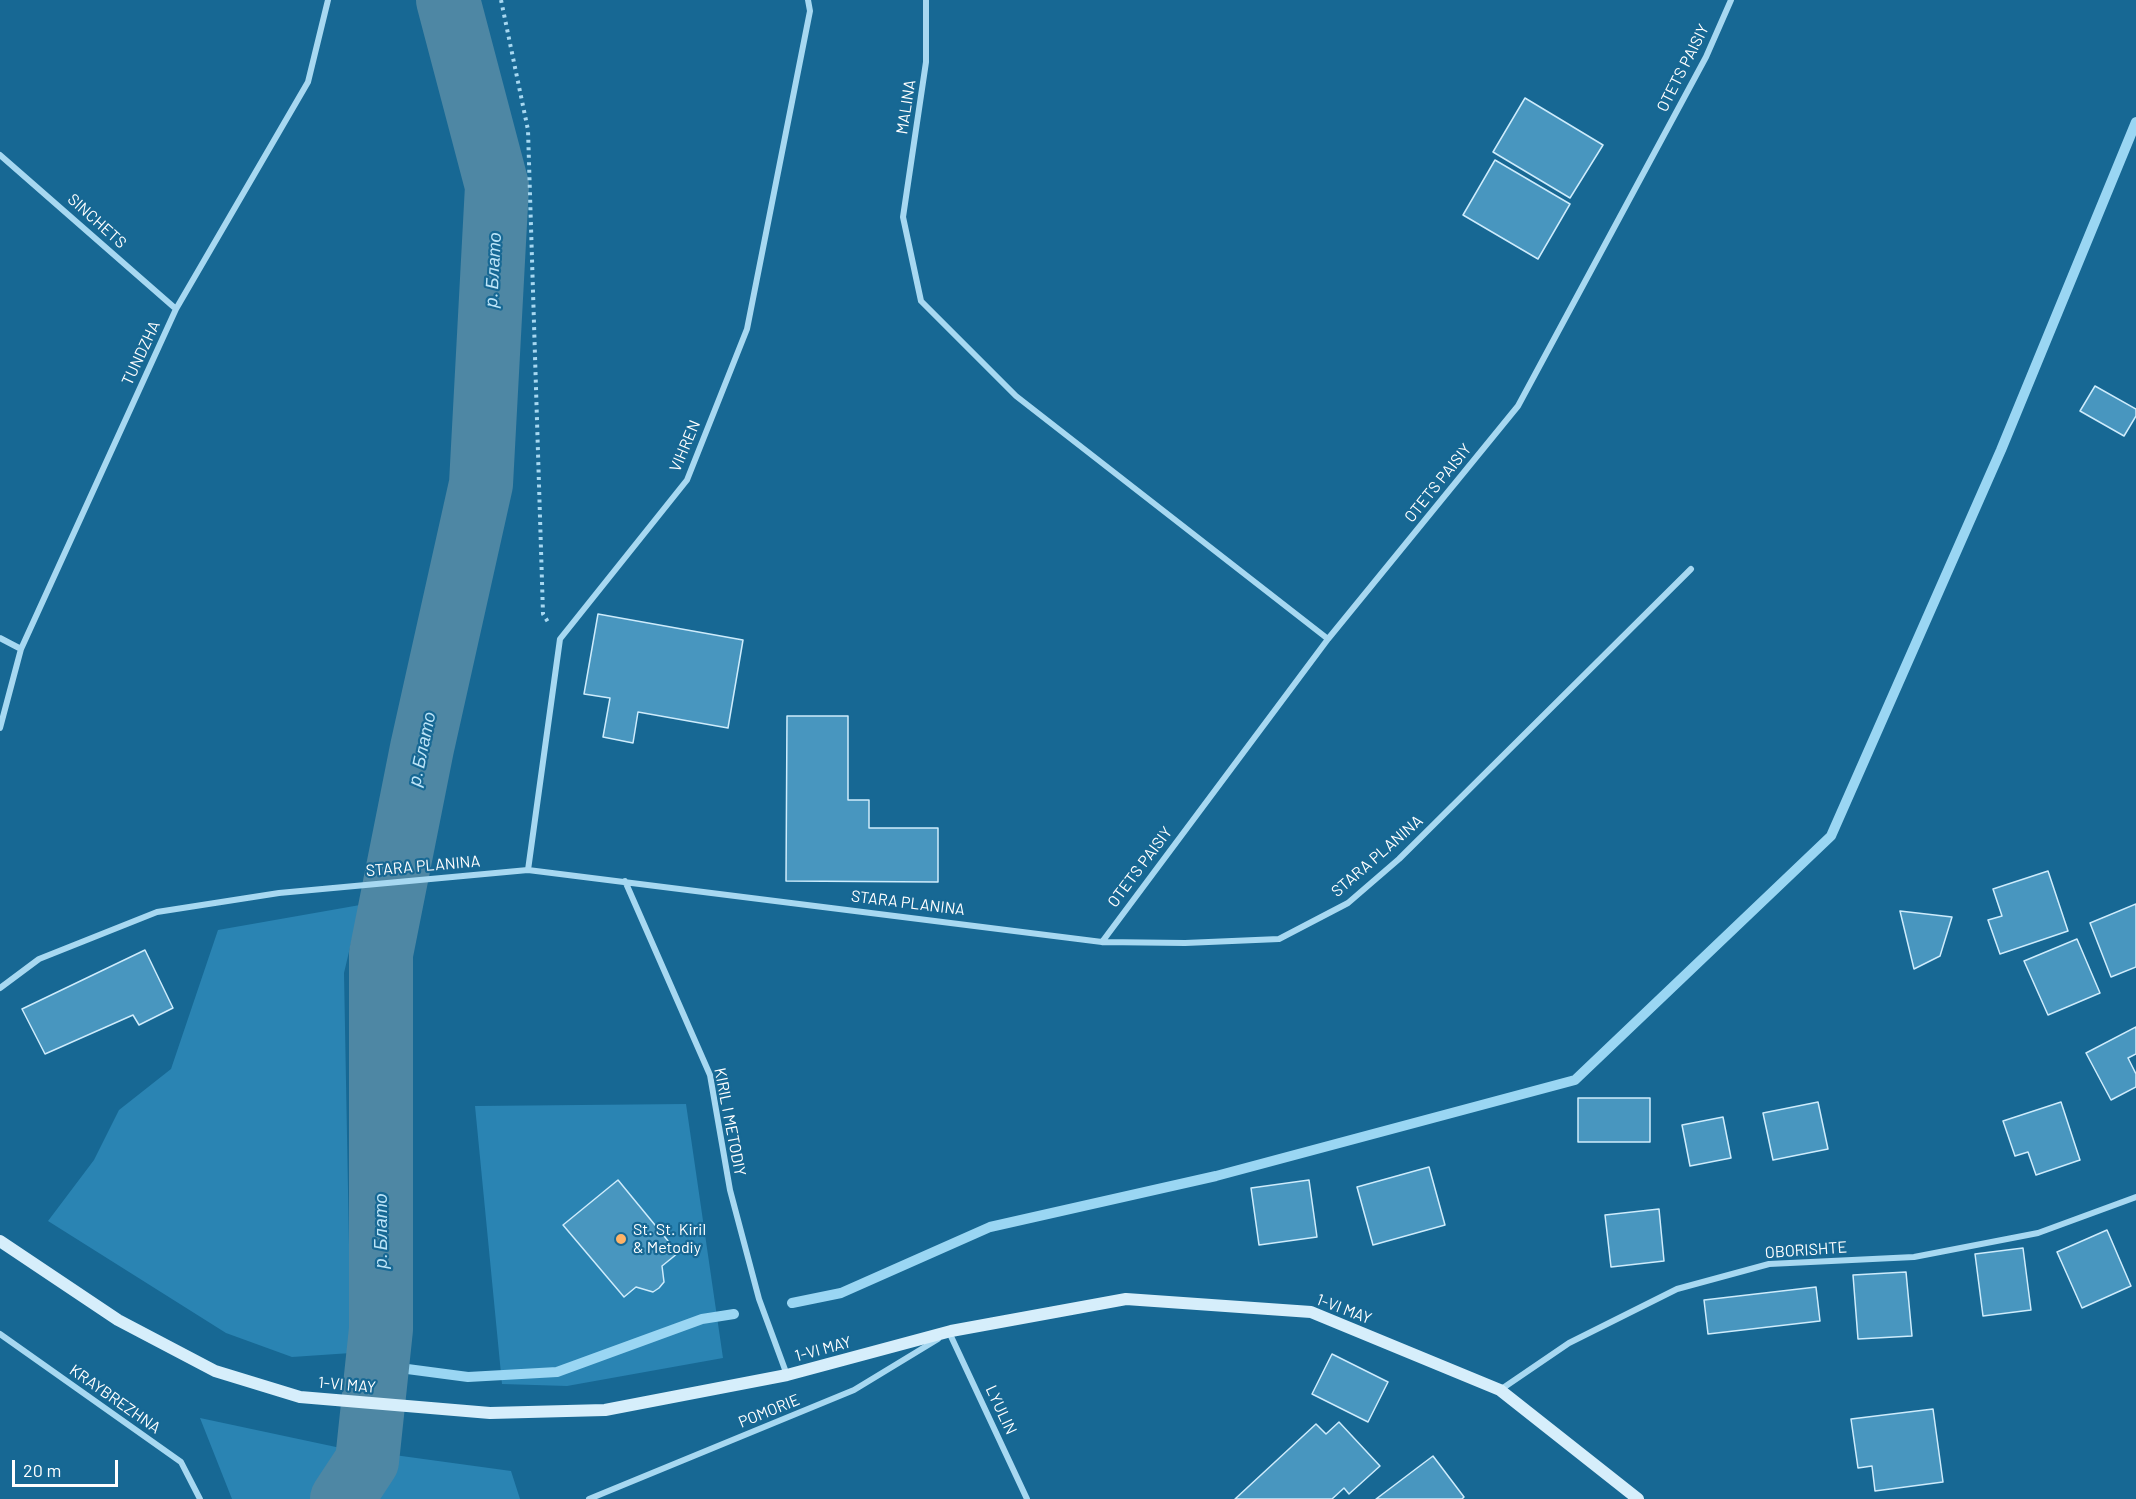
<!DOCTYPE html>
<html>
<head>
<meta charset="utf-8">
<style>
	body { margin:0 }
	#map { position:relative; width:2136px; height:1499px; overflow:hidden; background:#176894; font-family:Barlow,sans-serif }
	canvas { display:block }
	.scale { position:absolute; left:12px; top:1460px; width:106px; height:27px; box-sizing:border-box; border:3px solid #fff; border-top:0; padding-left:8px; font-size:18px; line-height:21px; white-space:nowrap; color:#fff; -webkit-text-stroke:4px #176894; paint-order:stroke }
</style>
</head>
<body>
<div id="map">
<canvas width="2136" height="1499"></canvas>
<div class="scale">20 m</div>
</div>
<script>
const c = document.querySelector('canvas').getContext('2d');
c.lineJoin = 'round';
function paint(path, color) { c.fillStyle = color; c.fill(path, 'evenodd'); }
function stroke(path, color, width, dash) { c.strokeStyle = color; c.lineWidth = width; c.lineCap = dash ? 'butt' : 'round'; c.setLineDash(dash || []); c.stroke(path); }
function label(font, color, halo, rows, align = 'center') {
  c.font = font + ' Barlow,sans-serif'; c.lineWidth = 4.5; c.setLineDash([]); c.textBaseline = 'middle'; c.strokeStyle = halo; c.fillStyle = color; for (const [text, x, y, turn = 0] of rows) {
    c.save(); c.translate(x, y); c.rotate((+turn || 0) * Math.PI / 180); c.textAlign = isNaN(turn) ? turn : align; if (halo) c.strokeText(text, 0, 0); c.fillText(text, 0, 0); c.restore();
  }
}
paint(new Path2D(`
	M360,905L344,973L351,1353L292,1357L226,1333L48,1221L94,1160L119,1110L171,1069L218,930Z
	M686,1104L723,1358L567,1386L502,1384L475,1106Z
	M200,1418L336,1447L511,1471L520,1499H232Z`), '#2a84b3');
stroke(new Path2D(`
	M792,1303L841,1293L990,1227L1216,1176L1575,1080L1831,836L2001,450L2136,122
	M377,1365L468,1377L557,1372L702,1319L734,1314`), '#9ad6f3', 10);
stroke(new Path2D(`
	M342,1499L367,1461L381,1329V954L422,748L481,484L497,186L448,0`), '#4e87a4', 64);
const building = new Path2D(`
	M1525,98L1603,145L1570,198L1493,152Z
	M1495,160L1570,204L1538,259L1463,215Z
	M2095,386L2136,409V416L2124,436L2080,411Z
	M598,614L743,640L728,728L638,712L633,743L603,737L610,698L584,694Z
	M787,716H848V800H869V828H938V882L786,881Z
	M2048,871L2068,931L2000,954L1988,920L2002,916L1993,889Z
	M2136,904V967L2111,977L2090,923Z
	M1900,911L1952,917L1940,956L1914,969Z
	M2077,939L2100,993L2048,1015L2024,961Z
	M145,950L173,1008L139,1025L133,1015L45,1054L22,1009Z
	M2136,1027V1054L2128,1058L2136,1074V1087L2111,1100L2086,1053Z
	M1578,1098H1650V1142H1578Z
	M1818,1102L1828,1149L1773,1160L1763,1113Z
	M2061,1102L2080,1160L2036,1175L2028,1152L2015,1156L2003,1121Z
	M1723,1117L1731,1158L1690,1166L1682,1125Z
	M1429,1167L1445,1225L1373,1245L1357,1187Z
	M618,1180L678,1253L662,1266L664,1282L659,1288L653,1292L636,1287L624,1297L563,1225Z
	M1309,1180L1317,1237L1259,1245L1251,1188Z
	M1659,1209L1664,1261L1611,1267L1605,1215Z
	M2107,1230L2131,1286L2082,1308L2057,1252Z
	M2023,1248L2031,1310L1983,1316L1975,1254Z
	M1906,1272L1912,1336L1858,1339L1853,1275Z
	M1816,1287L1820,1321L1708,1334L1704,1300Z
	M1332,1354L1388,1382L1368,1422L1312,1394Z
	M1933,1409L1943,1482L1875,1491L1872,1466L1858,1468L1851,1419Z
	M1339,1422L1380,1466L1349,1494L1344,1488L1332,1499H1235L1316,1424L1326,1434Z
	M1433,1456L1464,1497L1462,1499H1376Z`);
paint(building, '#4896bf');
stroke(building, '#ceecfc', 1.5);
stroke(new Path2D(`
	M501,0L528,130L543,614L548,622`), '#a7d8f1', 4, [3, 4.5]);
stroke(new Path2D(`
	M926,0V62L903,217L921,301L1016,396L1328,639
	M0,155L176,309
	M0,638L21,649
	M0,728L21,649L176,309L308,82L328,0
	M528,870L560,639L687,480L747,329L810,11L808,0
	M625,881L710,1075L730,1190L759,1299L787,1375
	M1102,942L1328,639L1518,406L1706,57L1731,0
	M0,988L39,959L157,912L279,893L528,870L1102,942L1185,943L1279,939L1348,903L1399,859L1691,569
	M949,1332L1027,1499
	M0,1334L181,1462L200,1499
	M1500,1390L1569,1343L1677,1289L1769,1264L1914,1257L2038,1233L2136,1197
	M589,1499L854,1390L938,1339`), '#a7d8f1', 6);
stroke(new Path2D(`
	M0,1241L118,1320L215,1371L300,1397L490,1413L605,1410L787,1375L951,1331L1126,1299L1311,1312L1500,1390L1638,1499`), '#d6eefb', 12);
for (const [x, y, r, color] of [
	[621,1239,6,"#ffb367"]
]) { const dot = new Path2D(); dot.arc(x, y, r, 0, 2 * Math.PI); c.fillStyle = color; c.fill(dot); stroke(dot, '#176894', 2); }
label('16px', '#fff', '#176894', [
	["OTETS PAISIY",1683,68,-63],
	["MALINA",906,107,-81],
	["SINCHETS",97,221,42],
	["TUNDZHA",141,353,-65],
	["VIHREN",685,446,-67],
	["OTETS PAISIY",1438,483,-51],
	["STARA PLANINA",1377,856,-41],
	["STARA PLANINA",423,866,-5],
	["OTETS PAISIY",1140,867,-53],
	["STARA PLANINA",908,903,7],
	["KIRIL I METODIY",730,1122,79],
	["OBORISHTE",1806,1250,-4],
	["1-VI MAY",1344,1309,21],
	["1-VI MAY",823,1349,-15],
	["1-VI MAY",347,1385,5],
	["KRAYBREZHNA",115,1399,35],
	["LYULIN",1001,1410,65],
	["POMORIE",769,1411,-22]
]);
label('16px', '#fff', '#176894', [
	["St. St. Kiril",633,1230],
	["& Metodiy",633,1248]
], 'left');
label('italic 18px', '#bce4f8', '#176894', [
	["р. Блато",493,270,-87],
	["р. Блато",422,749,-78],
	["р. Блато",381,1231,-90]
]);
</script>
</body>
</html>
